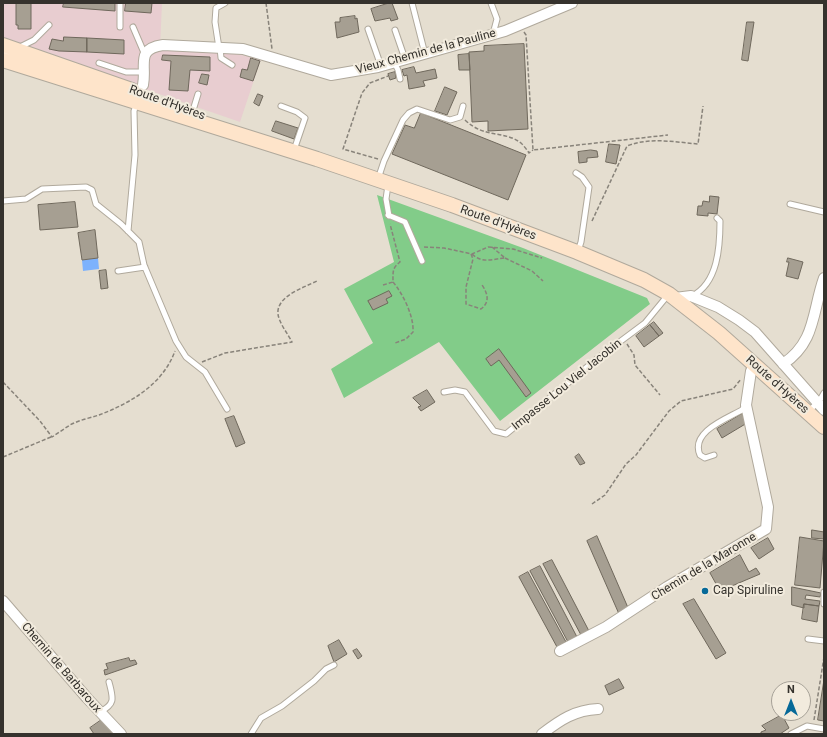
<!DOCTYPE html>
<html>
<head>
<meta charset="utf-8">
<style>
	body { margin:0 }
	#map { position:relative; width:827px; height:737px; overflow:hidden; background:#e5ded0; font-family:Roboto,sans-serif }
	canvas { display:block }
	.frame { position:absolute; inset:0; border:4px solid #35322d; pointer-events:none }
	.north { position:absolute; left:771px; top:681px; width:40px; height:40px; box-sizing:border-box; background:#f2ebdd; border:1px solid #a6a197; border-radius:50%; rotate:0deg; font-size:11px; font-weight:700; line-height:16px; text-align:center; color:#35322d }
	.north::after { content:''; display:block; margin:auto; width:14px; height:18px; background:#066998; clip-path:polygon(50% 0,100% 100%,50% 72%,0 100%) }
</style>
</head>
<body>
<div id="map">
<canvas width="827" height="737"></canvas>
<div class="frame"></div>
<div class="north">N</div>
</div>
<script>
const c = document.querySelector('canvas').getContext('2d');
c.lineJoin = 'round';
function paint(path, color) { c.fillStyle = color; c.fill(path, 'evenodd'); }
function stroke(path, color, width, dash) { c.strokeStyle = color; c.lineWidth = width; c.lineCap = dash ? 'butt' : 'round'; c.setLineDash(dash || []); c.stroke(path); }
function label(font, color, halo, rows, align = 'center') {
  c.font = font + ' Roboto,sans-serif'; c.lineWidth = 4; c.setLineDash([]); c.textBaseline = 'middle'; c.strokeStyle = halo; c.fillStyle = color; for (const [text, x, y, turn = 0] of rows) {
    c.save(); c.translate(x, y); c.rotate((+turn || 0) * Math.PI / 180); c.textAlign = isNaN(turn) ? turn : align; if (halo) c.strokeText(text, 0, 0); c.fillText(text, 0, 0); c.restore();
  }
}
paint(new Path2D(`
	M3,3H162L160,48L216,50L261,59L240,122L3,40Z`), '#e8cdd0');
paint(new Path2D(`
	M377,195L523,248L647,298L650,304L500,421L439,342L344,398L331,369L373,343L344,289L394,262Z`), '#82cc89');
paint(new Path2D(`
	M98,258L99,269L83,271L82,260Z`), '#7db2fd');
const building = new Path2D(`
	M18,3H31V29H18V25H16V4Z
	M64,3H115V11L63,7Z
	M126,3H152L151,13L125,11Z
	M389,3H392L398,19L391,21L390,18L375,21L371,9Z
	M355,16V19L357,18L359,32L337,38L335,22H340V18Z
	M747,22H754L748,61L742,60Z
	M64,37L87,38V52L59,51L49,49L52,39L63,41Z
	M87,38L124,40V54L87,52Z
	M524,44L528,129L488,131V121L472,122L469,52L484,51V46Z
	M469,54L470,70H459L458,55Z
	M163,55L210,57V71L190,70L188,91L169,90L171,61L162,60Z
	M251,58L260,61L253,81L240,77L242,69L247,70Z
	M414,67L416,73L435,69L437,78L423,81L425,86L409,89L407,75L404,76L402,70Z
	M395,72L396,78L390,80L388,74Z
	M202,74L209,75L207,85L199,83Z
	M445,87L457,92L447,115L435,111Z
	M258,94L263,96L259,106L254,103Z
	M421,113L526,155L508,200L392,154L405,125L414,128Z
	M276,121L298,128L294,139L272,131Z
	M609,144L620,145L616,164L606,162Z
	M591,150L597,151L598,157L587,158V162L579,163L578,152Z
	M710,196L719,197L717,214L708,213V216L697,215L698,206H702L703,201L709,202Z
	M75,202L78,227L40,230L38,205Z
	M95,230L98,258L82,260L78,233Z
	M788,258L803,262L798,279L786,276L789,262H787Z
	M106,270L108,288L101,289L99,271Z
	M389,291L392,296L386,299L388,303L373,310L368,301Z
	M654,322L663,333L659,336L650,325Z
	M650,325L659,336L644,347L636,336Z
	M499,349L531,393L526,397L499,360L491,366L486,359Z
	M427,390L435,402L421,411L418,407L421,406L413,398Z
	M742,414L747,423L722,438L717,429Z
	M234,416L245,443L236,447L225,419Z
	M579,454L585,463L580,465L575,457Z
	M812,530L824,532V539L812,538Z
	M597,536L629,610L619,614L587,541Z
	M800,537L824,541L820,588L795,585Z
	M768,538L774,549L759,559L751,548Z
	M740,555L749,572L756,568L760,574L720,591L710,573Z
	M552,560L589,631L581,635L543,564Z
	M540,566L577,637L568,642L530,571Z
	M528,572L566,642L557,647L519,577Z
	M792,587L821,593L820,597L806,595L805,599L820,601L819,606L804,604V608L792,605Z
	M694,599L726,653L716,659L683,604Z
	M804,604L819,606L817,622L802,619Z
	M339,640L347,654L334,662L328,646Z
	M357,649L362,656L358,659L353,651Z
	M129,658L130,661L135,660L137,664L105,675L104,670L108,669L106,664Z
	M619,679L624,688L609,695L605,686Z
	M824,680V721L818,720Z
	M782,715L789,728L780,734H761V732L766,730L762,726Z
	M103,719L113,733L112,734H94L90,728Z`);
paint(building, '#a69f92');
stroke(building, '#6f685c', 1);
const service = new Path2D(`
	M412,3L425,54
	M491,3L497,19L493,34
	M120,27V3
	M133,27L145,55
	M368,29L381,66
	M395,30L405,59
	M18,48L34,40L49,25
	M219,48L215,22L216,8L225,3
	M220,48L221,58L232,65
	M3,53L12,52
	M394,62L398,70L400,79
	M99,63L126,72H143
	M281,106L297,112L305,118L294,150
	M191,117L198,94
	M576,173L582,177L589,187L581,242L578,251
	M378,179L384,161L403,120L409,113L417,109L450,120L460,117L463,106
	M388,185L386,199L389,216
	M3,201L26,199L42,189L86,187L92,190L96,204L121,224L139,242L144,265L176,341L186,357L205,372L227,409
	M790,204L824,212
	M388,215L405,222L422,261
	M128,231L135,155L134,111L143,85
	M118,271L145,267
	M692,296C718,283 720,247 720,221L717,218
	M444,392L455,390L465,392L494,431L506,434L598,358L645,323L668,295
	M808,412L820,400L824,393
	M714,455L705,458L700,455C690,432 726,419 742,410L745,406
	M824,592V604
	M808,639L824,641
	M100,712C116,704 113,698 109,682
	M251,734L261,718L282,706L314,681L326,669L334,665
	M791,734L807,726L824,729`);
const minor = new Path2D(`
	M143,85C147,65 135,49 163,45L243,49L331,75L378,67L505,31L572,3
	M675,298L691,296L718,307L739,320L755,332L824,410
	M783,364C816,342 812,312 824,278
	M3,601L87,698L121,734
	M560,651L606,627L667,587L766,529L768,507L746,405L751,371L755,366
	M542,734C560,720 575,710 598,709`);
const secondary = new Path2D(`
	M3,45L132,90
	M3,60L317,159L452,205L577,252L644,280L669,294L719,333L824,427`);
stroke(service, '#b0a99c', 7);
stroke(minor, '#b0a99c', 12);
stroke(secondary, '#b0a99c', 16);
stroke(new Path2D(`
	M266,3L272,49
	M524,32L526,35L533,150L668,135
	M465,120C485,139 504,130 521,143C524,146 527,150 529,153L533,150
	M378,159L343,149L362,93L370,83L388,76
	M592,221L627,146C649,137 675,142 698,144L703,106
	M424,247L444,248L472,254L488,247L513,249L542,258
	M471,254L473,259L466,287V304L481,309C490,302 488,294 482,285
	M472,254C483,264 492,259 505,258L492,247
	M505,258L532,271L543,281
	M393,282C403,294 414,316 413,332L406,339L395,343
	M383,285L393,282C393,272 392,268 400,262L390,224
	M627,344L634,355L635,365L660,395
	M202,362L225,353L292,342C288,334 279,323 278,314C276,296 305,287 317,281
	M3,382L40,421L52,437C58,433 64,429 70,425C79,420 90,418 99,415C131,403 163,384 175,351
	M3,457L51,437
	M592,504L605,495L626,464L636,455L669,411L681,401L733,389L741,379
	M814,720L824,657`), '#88837a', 1.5, [4, 2]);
stroke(service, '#fff', 5);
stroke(minor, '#fff', 10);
stroke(secondary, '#fee4ca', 14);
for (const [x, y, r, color] of [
	[705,591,4,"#066998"]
]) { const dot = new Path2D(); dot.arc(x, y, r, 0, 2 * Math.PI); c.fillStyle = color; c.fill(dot); stroke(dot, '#f2ebdd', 1.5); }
label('12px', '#35322d', '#f2ebdd', [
	["Vieux Chemin de la Pauline",426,52,-15],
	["Route d'Hyères",167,103,20],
	["Route d'Hyères",498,223,20],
	["Impasse Lou Viel Jacobin",567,385,-39],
	["Route d'Hyères",777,385,42],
	["Chemin de la Maronne",704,567,-31],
	["Chemin de Barbaroux",61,668,49]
]);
label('12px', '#35322d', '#f2ebdd', [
	["Cap Spiruline",713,591]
], 'left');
</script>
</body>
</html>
